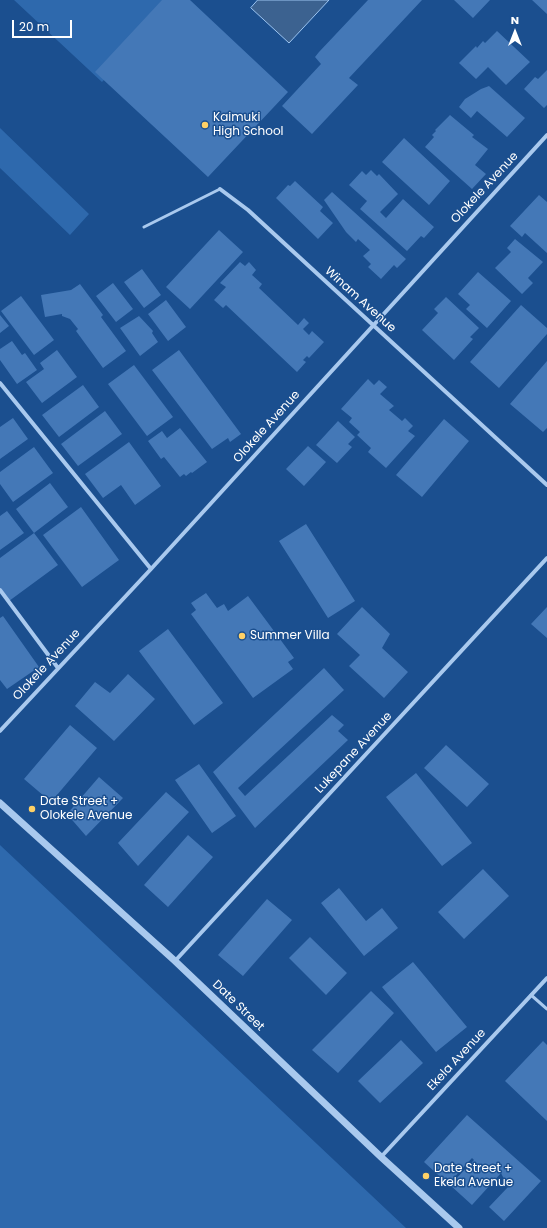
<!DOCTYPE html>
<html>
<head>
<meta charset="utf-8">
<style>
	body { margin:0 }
	#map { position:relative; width:547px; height:1228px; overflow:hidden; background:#1b4f8f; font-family:Poppins,sans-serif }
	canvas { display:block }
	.north { position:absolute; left:495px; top:12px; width:40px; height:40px; -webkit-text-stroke:3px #1b4f8f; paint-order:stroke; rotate:0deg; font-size:11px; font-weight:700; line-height:16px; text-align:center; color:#fff }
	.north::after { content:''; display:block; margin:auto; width:14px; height:18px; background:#fff; clip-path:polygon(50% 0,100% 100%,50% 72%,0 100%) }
	.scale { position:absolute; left:12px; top:20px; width:60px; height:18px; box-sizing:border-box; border:2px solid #fff; border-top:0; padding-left:5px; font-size:12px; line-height:14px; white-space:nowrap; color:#fff; -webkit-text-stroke:3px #1b4f8f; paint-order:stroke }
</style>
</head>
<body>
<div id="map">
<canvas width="547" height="1228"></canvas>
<div class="north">N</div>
<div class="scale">20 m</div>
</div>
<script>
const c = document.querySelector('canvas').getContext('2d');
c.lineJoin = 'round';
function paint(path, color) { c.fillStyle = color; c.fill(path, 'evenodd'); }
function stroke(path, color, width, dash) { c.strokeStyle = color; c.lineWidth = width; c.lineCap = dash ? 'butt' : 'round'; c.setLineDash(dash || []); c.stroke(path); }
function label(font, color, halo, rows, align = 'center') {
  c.font = font + ' Poppins,sans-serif'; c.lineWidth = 3; c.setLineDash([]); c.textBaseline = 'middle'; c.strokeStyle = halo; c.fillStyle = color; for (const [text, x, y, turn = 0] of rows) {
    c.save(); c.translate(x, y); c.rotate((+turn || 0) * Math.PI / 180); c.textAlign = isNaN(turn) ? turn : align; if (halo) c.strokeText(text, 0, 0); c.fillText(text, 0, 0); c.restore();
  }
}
paint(new Path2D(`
	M14,0H179L102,82Z
	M0,128L89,214L70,235L0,168Z
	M0,845L406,1228H0Z`), '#2e69ad');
const water = new Path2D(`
	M258,0H329L289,43L251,8Z`);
paint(water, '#3c6290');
stroke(water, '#9cc4f0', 1);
paint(new Path2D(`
	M162,0H190L288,92L208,177L95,72Z
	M368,0H422L349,78L358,85L312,134L282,106L321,64L315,57L319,52Z
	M454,0H490L473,18Z
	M532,0H547V14Z
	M497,31L530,62L506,85L488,67L476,79L459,63L476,46L477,48L483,41L485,43Z
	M547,70V105L544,108L524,89L535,77L538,79Z
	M489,86L525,118L507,137L477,111L471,118L459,107L465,99L481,89Z
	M450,115L474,135L472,137L488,149L475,165L486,174L472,189L425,147L434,137L432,135L436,131L435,130Z
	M404,138L450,181L429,205L382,162Z
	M371,170L377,176L379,174L398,194L380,212L386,218L403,199L434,227L424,238L421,236L407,251L360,209L367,201L349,185L362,171L366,175Z
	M295,181L323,207L320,211L333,223L318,239L276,198L288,185L290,186Z
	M332,192L406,259L397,268L394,265L381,279L368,267L371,264L363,256L370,250L358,239L356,242L346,232L324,200Z
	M539,195L547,202V253L525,233L522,237L510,226Z
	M219,230L243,252L190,309L166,287Z
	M515,239L543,262L528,278L533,283L522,294L495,268L511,252L507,248Z
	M240,262L245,266L249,262L256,270L252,275L262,284L259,288L298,325L304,318L309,323L303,329L309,335L312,331L324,342L309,358L307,356L303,360L306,362L297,372L226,305L223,308L214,300L226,287L220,283Z
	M142,269L161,295L144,308L124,282Z
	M478,272L511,301L487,328L466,309L470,305L458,294Z
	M113,283L133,309L116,322L96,296Z
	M80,284L103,315L101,317L126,351L103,368L76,331L78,329L70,319L62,316V314L45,317L41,295L71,290Z
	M21,296L54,340L34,355L1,311Z
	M446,297L479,328L470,337L473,339L454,360L422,330L438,313L434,309Z
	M166,300L186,327L168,341L148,314Z
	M521,305L547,328V334L499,388L470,362Z
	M0,315L9,326L0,333Z
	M139,316L153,331L152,333L158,342L140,356L120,328Z
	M12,341L22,355L25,353L37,370L17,384L0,360V349Z
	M57,350L77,377L42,403L26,382L44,369L40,363Z
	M179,350L241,434L230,442L228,438L212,449L152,370Z
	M547,361V428L543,432L510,404Z
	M134,365L173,417L147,436L108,384Z
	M368,379L374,385L379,380L387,387L380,394L394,406L389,410L402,421L405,418L413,426L408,431L415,436L386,468L368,452L371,448L357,435L360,432L349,422L352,418L341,409Z
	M83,385L99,407L59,437L42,415Z
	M105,411L122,434L78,466L61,444Z
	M13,418L28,439L0,459V427Z
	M444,419L469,441L422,497L396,475Z
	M338,421L355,437L348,444L352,447L337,463L316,445Z
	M180,428L207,462L192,473L191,472L186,476L184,474L180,477L164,457L161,459L148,441L162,431L167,438Z
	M129,442L161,486L135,505L121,485L103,498L85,474Z
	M308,446L326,462L304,486L286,469Z
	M34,447L53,473L13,502L0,484V472Z
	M50,483L68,507L34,533L16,509Z
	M81,507L119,560L82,587L43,535Z
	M7,511L24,533L0,550V516Z
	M306,524L355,601L328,618L279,541Z
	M34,533L58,565L9,601L0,589V558Z
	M206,593L217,608L224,604L228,611L248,596L294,658L288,662L293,669L253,698L191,614L196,610L191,603Z
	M362,607L390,634L382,648L408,672L384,698L349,666L360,655L337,634Z
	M547,607V638L531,624Z
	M3,616L39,667L7,689L0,680V618Z
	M168,629L223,703L194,725L139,651Z
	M324,668L344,690L238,788L245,796L332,715L344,725L338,731L348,740L255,828L213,772Z
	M128,674L155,699L114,741L75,706L95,682L110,693Z
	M70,725L97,748L51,802L24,779Z
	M446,745L489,784L467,807L424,768Z
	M199,764L236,816L212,833L175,780Z
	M416,773L472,843L442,866L386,797Z
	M99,777L123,798L86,836L67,814Z
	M166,792L189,812L138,866L118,843Z
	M188,835L213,857L168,907L144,885Z
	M483,869L509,896L464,939L438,912Z
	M339,888L366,921L382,908L398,928L364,956L321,903Z
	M267,899L292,920L243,976L218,955Z
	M310,937L347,973L326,995L289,958Z
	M413,962L467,1027L436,1052L382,987Z
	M371,991L394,1013L338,1073L312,1050Z
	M401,1040L423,1063L380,1103L358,1081Z
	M543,1041L547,1045V1121L505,1081Z
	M467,1115L541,1181L504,1221L489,1207L508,1187L501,1173L472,1205L450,1185L474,1160L472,1158L448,1184L424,1162Z`), '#4478b7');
stroke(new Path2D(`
	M144,227L220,189
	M531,995L547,1009`), '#a9c9ee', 3);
stroke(new Path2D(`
	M220,189L248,210L547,485
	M0,383L151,569
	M0,590L58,668
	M0,731L151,569L547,135
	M175,961L547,558
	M381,1157L547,978`), '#a9c9ee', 4);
stroke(new Path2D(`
	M0,803L175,961L381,1157L459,1228`), '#a9c9ee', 7);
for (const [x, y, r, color] of [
	[205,125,4,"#ffd166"],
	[242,636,4,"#ffd166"],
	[32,809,4,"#ffd166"],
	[426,1176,4,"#ffd166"]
]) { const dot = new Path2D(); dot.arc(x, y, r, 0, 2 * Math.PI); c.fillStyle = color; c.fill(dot); stroke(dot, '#1b4f8f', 1.5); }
label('12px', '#fff', '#1b4f8f', [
	["Kaimuki",213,118],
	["High School",213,132],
	["Summer Villa",250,636],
	["Date Street +",40,802],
	["Olokele Avenue",40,816],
	["Date Street +",434,1169],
	["Ekela Avenue",434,1183]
], 'left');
label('12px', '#fff', '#1b4f8f', [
	["Olokele Avenue",485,188,-47],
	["Winam Avenue",360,300,42],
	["Olokele Avenue",267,427,-48],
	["Olokele Avenue",47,665,-47],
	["Lukepane Avenue",354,753,-47],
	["Date Street",238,1006,44],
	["Ekela Avenue",457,1060,-47]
]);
</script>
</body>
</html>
